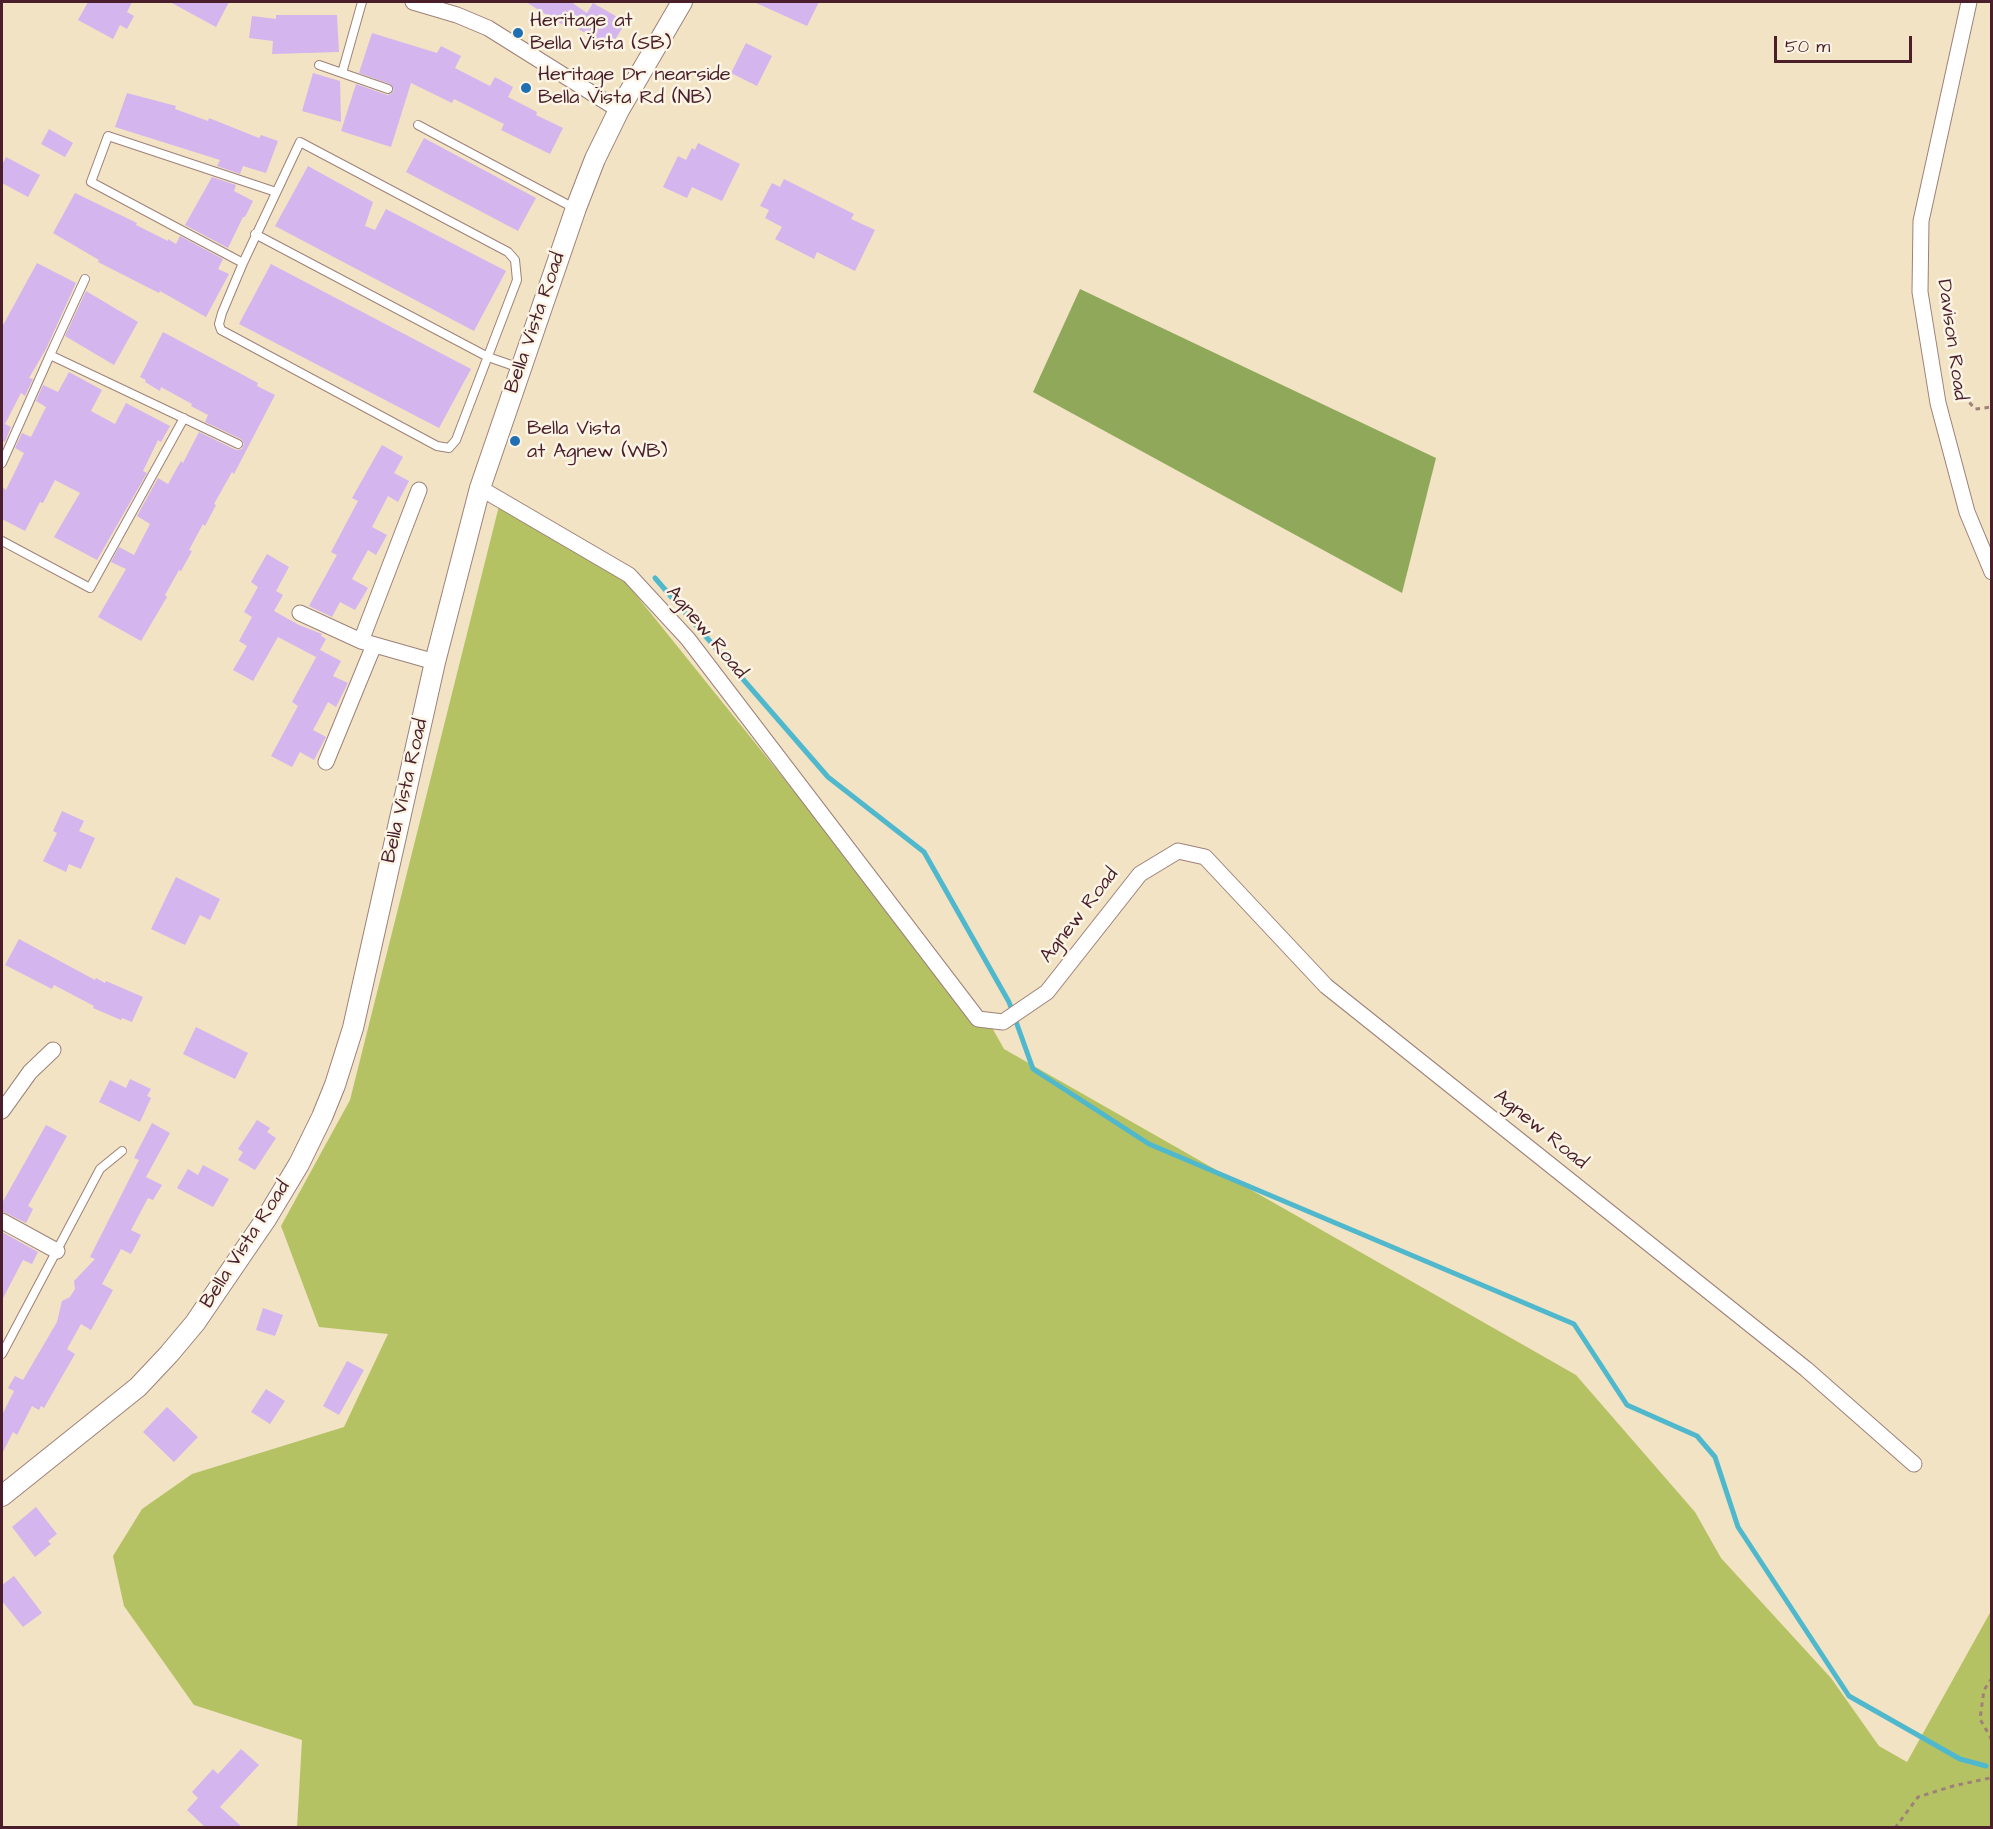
<!DOCTYPE html>
<html>
<head>
<meta charset="utf-8">
<style>
	body { margin:0 }
	#map { position:relative; width:1993px; height:1829px; overflow:hidden; background:#f2e3c5; font-family:"Architects Daughter",sans-serif }
	canvas { display:block }
	.frame { position:absolute; inset:0; border:3px solid #4a1f2b; pointer-events:none }
	.scale { position:absolute; left:1774px; top:36px; width:138px; height:27px; box-sizing:border-box; border:3px solid #4a1f2b; border-top:0; padding-left:8px; font-size:18px; line-height:21px; white-space:nowrap; color:#4a1f2b; -webkit-text-stroke:4px #fcf5e5; paint-order:stroke }
</style>
</head>
<body>
<div id="map">
<canvas width="1993" height="1829"></canvas>
<div class="frame"></div>
<div class="scale">50 m</div>
</div>
<script>
const c = document.querySelector('canvas').getContext('2d');
c.lineJoin = 'round';
function paint(path, color) { c.fillStyle = color; c.fill(path, 'evenodd'); }
function stroke(path, color, width, dash) { c.strokeStyle = color; c.lineWidth = width; c.lineCap = dash ? 'butt' : 'round'; c.setLineDash(dash || []); c.stroke(path); }
function label(font, color, halo, rows, align = 'center') {
  c.font = font + ' "Architects Daughter",sans-serif'; c.lineWidth = 5; c.setLineDash([]); c.textBaseline = 'middle'; c.strokeStyle = halo; c.fillStyle = color; for (const [text, x, y, turn = 0] of rows) {
    c.save(); c.translate(x, y); c.rotate((+turn || 0) * Math.PI / 180); c.textAlign = isNaN(turn) ? turn : align; if (halo) c.strokeText(text, 0, 0); c.fillText(text, 0, 0); c.restore();
  }
}
paint(new Path2D(`
	M501,498L624,580L979,1021L990,1024L1004,1049L1576,1375L1695,1512L1721,1558L1831,1678L1879,1746L1907,1762L1991,1611V1827H297L302,1740L194,1705L124,1606L113,1556L142,1509L192,1474L344,1427L388,1334L319,1327L281,1226L350,1100Z`), '#b5c264');
paint(new Path2D(`
	M1080,289L1436,458L1402,593L1033,392Z`), '#90a85a');
stroke(new Path2D(`
	M655,578L828,777L924,852L1009,1002L1033,1069L1149,1144L1574,1324L1627,1405L1697,1436L1715,1457L1738,1527L1849,1696L1960,1759L1986,1766`), '#50b8cd', 5);
paint(new Path2D(`
	M88,2H132L127,12L134,16L127,29L120,25L113,39L78,20Z
	M170,2H229L216,27Z
	M526,2H571L587,13L593,3L626,22L610,48L565,21L563,25Z
	M754,2H819L807,26Z
	M276,15H337L339,52L272,54L273,41L249,38L252,16L276,19Z
	M372,33L437,53L441,46L461,56L455,68L490,86L495,77L513,87L508,97L537,112L536,115L563,128L550,154L501,130L504,124L454,99L452,103L411,83L391,147L341,131L356,84L387,95L391,94L394,90L390,84L359,73Z
	M746,43L772,56L757,86L731,73Z
	M313,73L340,81L341,122L302,111Z
	M127,93L176,106L175,109L208,121L209,118L259,138L261,135L278,141L266,173L243,166L240,174L217,166L220,160L115,127Z
	M49,129L73,143L65,157L41,144Z
	M424,138L536,198L518,231L406,172Z
	M698,143L740,164L722,201L692,187L687,198L663,187L678,156L686,160L692,148L695,150Z
	M6,157L40,175L28,197L2,183V165Z
	M308,166L373,202L365,226L375,230L386,209L506,271L474,331L275,226Z
	M212,177L236,185L234,191L253,201L245,217H243L228,248L185,225Z
	M784,179L854,214L851,219L875,230L855,271L817,252L814,259L775,239L782,227L765,218L769,210L760,206L772,183L780,187Z
	M75,193L137,223L136,225L168,241V239L176,244L180,236L223,259L218,269L229,274L206,317L160,291L159,293L98,262L99,260L53,233Z
	M37,263L76,283L46,349L29,378L33,379L25,396L21,393L5,424L11,427L5,442L2,441V327Z
	M271,264L471,369L439,428L239,324Z
	M86,291L138,322L114,365L65,336Z
	M163,332L258,383L257,386L275,395L234,474L232,472L214,504L216,505L205,526L203,524L189,550L192,551L181,571L179,570L165,595L167,597L141,641L98,617L126,569L111,562L119,547L134,555L150,524L137,516L158,478L168,484L181,461L183,463L199,432L236,450L242,449L244,444L241,439L205,422L208,415L191,406L192,404L161,387L160,391L145,382L146,380L140,377Z
	M69,372L102,390L91,411L115,424L126,403L170,426L161,442L158,440L143,471L147,473L97,560L54,537L80,493L55,480L43,503L40,502L25,531L2,519V487L6,490L24,453L15,448L22,433L31,437L46,407L36,401L43,385L58,392Z
	M382,445L403,457L394,473L409,481L398,502L388,496L372,527L387,535L376,555L368,550L352,579L368,588L355,610L340,602L332,617L309,606L337,555L331,552L358,501L352,498Z
	M267,554L289,567L276,591L283,595L274,611L299,625L322,634L321,636L326,639L316,657L278,637L253,681L233,670L247,646L239,641L252,617L244,612L258,587L251,582Z
	M320,650L341,661L333,676L348,683L336,707L328,702L313,730L326,737L314,760L300,752L292,767L271,756L298,706L292,702Z
	M62,811L84,821L79,831L95,838L81,869L69,864L66,872L43,861L57,833L53,831Z
	M176,877L220,899L210,920L200,915L185,945L151,929Z
	M19,939L95,980L96,978L105,983L106,981L143,997L132,1022L122,1018L121,1020L93,1008L94,1006L54,985L52,989L5,965Z
	M196,1027L248,1053L235,1079L183,1054Z
	M130,1079L151,1089L147,1096L151,1098L140,1122L99,1102L110,1080L126,1088Z
	M257,1120L270,1128L267,1132L276,1138L255,1170L238,1160L243,1152L238,1149Z
	M152,1123L170,1133L146,1177L162,1185L153,1200L148,1198L131,1230L141,1235L131,1254L121,1249L102,1284L113,1290L91,1330L81,1324L67,1349L75,1354L44,1408L41,1406L39,1410L32,1406L17,1435L13,1432L2,1454V1415L14,1391L8,1388L15,1376L23,1380L57,1322L62,1301L70,1297L75,1289L74,1281L95,1259L90,1257L139,1160L134,1158Z
	M46,1125L67,1136L28,1206L33,1209L26,1223L2,1211V1203Z
	M203,1165L229,1179L213,1207L177,1188L188,1169L198,1175Z
	M2,1232L38,1252L32,1264L23,1260L2,1300Z
	M263,1308L283,1315L275,1336L256,1330Z
	M347,1361L364,1370L339,1415L323,1406Z
	M266,1389L285,1401L270,1424L251,1412Z
	M167,1407L198,1437L174,1462L143,1432Z
	M36,1507L57,1534L48,1541L51,1544L35,1557L12,1527Z
	M14,1576L42,1613L23,1627L2,1601V1585Z
	M241,1749L259,1765L220,1807L242,1827H205L187,1810L198,1798L192,1792L213,1769L218,1774Z`), '#d4b5ee');
const service = new Path2D(`
	M319,65L388,89
	M342,73L362,2
	M418,125L574,208
	M300,142L508,252L515,260L517,280L456,440L449,448L437,446L221,330L219,324L222,313L243,263Z
	M255,234L488,357L520,368
	M243,263L91,182L108,136L276,192
	M50,355L85,279
	M2,463L50,355L238,444
	M2,541L90,588L184,418
	M2,1354L100,1169L122,1151`);
const minor = new Path2D(`
	M413,2L457,15L488,28L619,110
	M1969,2L1921,221L1920,292L1938,403L1967,512L1992,572
	M480,488L629,575L688,639L978,1019L1003,1022L1047,992L1140,874L1178,851L1205,857L1326,986L1806,1369L1914,1464
	M300,613L361,641L435,662
	M361,641L419,490
	M326,762L374,645
	M2,1111L30,1072L53,1050
	M2,1221L57,1251`);
const tertiary = new Path2D(`
	M2,1496L138,1387L169,1354L195,1323L266,1219L299,1164L322,1117L335,1085L353,1028L435,662L480,488L576,208L595,159L619,110L682,2`);
stroke(service, '#9e8178', 10);
stroke(minor, '#9e8178', 17);
stroke(tertiary, '#9e8178', 22);
stroke(new Path2D(`
	M1952,382L1975,409L1992,407
	M1992,1678L1984,1690L1980,1719L1992,1740
	M1895,1828L1918,1797L1953,1786L1990,1778L1992,1773`), '#9e8178', 3, [4.5, 4.5]);
stroke(service, '#fff', 8);
stroke(minor, '#fff', 15);
stroke(tertiary, '#fff', 20);
for (const [x, y, r, color] of [
	[518,33,6,"#1f6fb2"],
	[526,88,6,"#1f6fb2"],
	[515,441,6,"#1f6fb2"]
]) { const dot = new Path2D(); dot.arc(x, y, r, 0, 2 * Math.PI); c.fillStyle = color; c.fill(dot); stroke(dot, '#fcf5e5', 2); }
label('20px', '#4a1f2b', '#fcf5e5', [
	["Heritage at",530,22],
	["Bella Vista (SB)",530,45],
	["Heritage Dr nearside",538,76],
	["Bella Vista Rd (NB)",538,99],
	["Bella Vista",527,430],
	["at Agnew (WB)",527,453]
], 'left');
label('20px', '#4a1f2b', '#fcf5e5', [
	["Bella Vista Road",536,323,-71],
	["Davison Road",1951,340,82],
	["Agnew Road",706,633,50],
	["Bella Vista Road",406,791,-77],
	["Agnew Road",1080,916,-52],
	["Agnew Road",1540,1130,39],
	["Bella Vista Road",246,1245,-57]
]);
</script>
</body>
</html>
